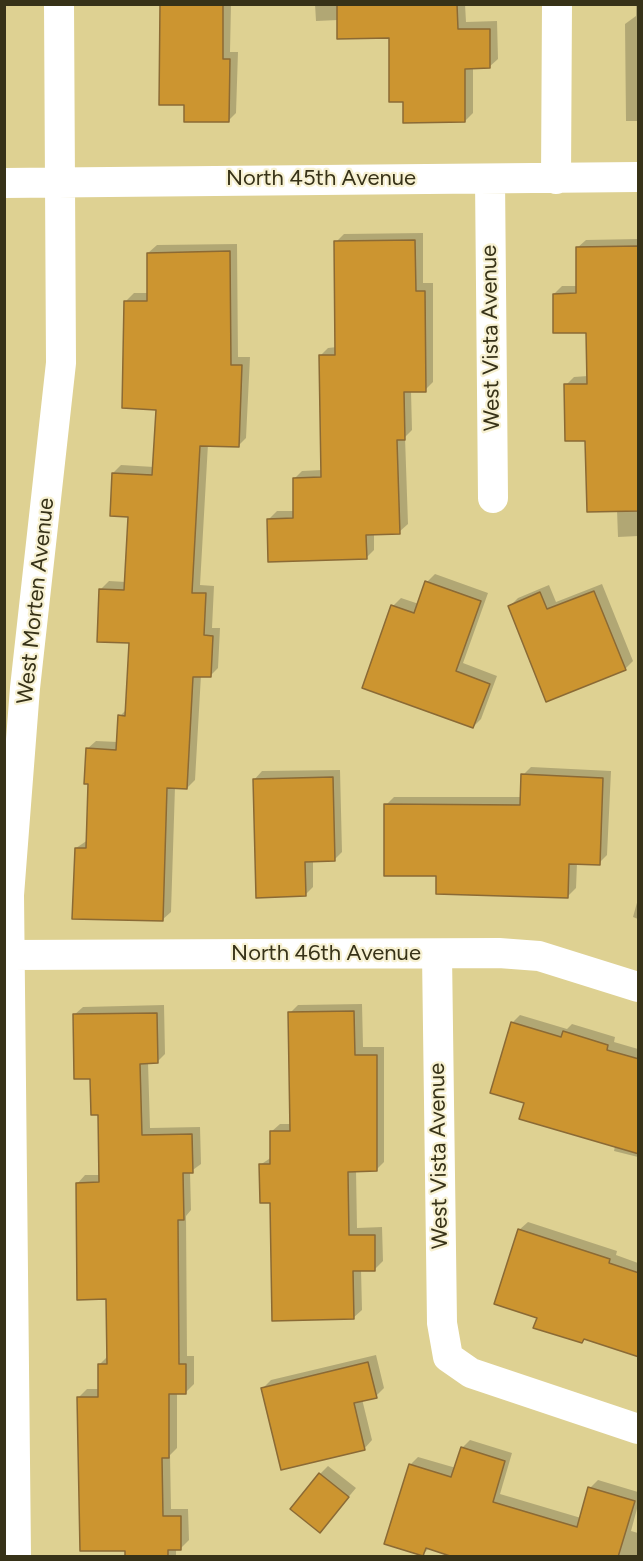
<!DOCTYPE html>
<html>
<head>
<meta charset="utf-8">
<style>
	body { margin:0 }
	#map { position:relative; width:643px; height:1561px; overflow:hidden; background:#ded192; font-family:Figtree,sans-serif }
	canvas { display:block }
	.frame { position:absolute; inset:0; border:6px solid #373218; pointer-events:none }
</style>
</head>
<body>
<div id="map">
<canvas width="643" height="1561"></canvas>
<div class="frame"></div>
</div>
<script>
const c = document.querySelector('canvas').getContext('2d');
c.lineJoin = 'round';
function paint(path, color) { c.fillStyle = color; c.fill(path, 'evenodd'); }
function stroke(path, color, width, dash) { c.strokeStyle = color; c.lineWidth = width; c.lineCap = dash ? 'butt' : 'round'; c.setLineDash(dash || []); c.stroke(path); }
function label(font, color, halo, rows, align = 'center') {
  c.font = font + ' Figtree,sans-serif'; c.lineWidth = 4.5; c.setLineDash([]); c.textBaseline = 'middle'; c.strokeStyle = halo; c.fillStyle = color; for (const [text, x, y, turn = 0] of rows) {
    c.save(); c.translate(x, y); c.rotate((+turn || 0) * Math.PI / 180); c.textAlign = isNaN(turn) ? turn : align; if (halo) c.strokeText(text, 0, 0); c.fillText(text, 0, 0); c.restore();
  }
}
paint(new Path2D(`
	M161,4H231L230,52H238L236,113L228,121L185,104Z
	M315,4H465L466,22L497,21L498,59L489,67H473V113L465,121L404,100L390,37L338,20L316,21Z
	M636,4H638V121H626L625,24L636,16Z
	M423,233V283H433V382L425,390L411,391L412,430L405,437L408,524L399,532L374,533V550L366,558L269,519L277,511H295L294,479L302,471L322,470L320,356L328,348L337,347L336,242L344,234Z
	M638,239V536L618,537L617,510L566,385L574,377L588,376L587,331L554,294L562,286H578L577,248L586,240Z
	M237,244L238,357H250L246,438L238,446L208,444L200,585L214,586L212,628H220L218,668L210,676L201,675L195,780L187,788L175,787L171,912L162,920L76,848L88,840L90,782L87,749L96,741L118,742L120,716L127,709L131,642L101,589L109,581L126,582L130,516L113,473L121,465L154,467L157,408L126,301L134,293H149L148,253L157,245Z
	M435,574L488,593L463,663L497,676L481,719L473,727L393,606L401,598L419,604L427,582Z
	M602,584L633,661L625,669L510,606L518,598L549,585L556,602Z
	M531,767L611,771L607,855L599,863H577L576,888L568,896L437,875L386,805L394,797H522L523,775Z
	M340,770L342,852L334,860H313V887L305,895L254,780L262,771Z
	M638,899V919L633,917Z
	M362,1004L363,1047H384V1162L376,1170H356L357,1228L382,1227L383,1261L375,1269H361L362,1310L353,1318L271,1202L260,1165L272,1157L271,1132L280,1124H292L290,1013L298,1005Z
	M164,1005L165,1054L157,1062H148L150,1128L200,1127L201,1164L190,1172L191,1210L186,1216L187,1356H194V1384L186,1392H177V1448L170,1455L171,1509H188L189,1540L181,1548H176V1556H126L79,1397L87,1389H100V1364L108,1356L107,1298L77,1184L85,1175H101L99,1113L74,1015L83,1007Z
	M520,1015L567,1029L572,1024L615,1037L614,1042L638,1049V1157L614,1151L615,1146L526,1102L512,1023Z
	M528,1222L617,1251L616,1255L638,1263V1355L585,1338L582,1342L538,1317L519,1230Z
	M376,1355L384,1388L376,1396L362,1399L372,1440L364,1449L262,1389L271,1380Z
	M470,1440L512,1453L500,1494L581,1518L590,1488L598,1480L638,1492V1505L631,1531L638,1533V1556H510L429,1548L423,1554L410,1465L418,1457L456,1468L462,1448Z
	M328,1466L356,1488L320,1531V1474Z`), '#0003');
const building = new Path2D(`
	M160,4H223V59H230L229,122H184V105H159Z
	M337,4H457L458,29H490V68L465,69V122L403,123V102H389V38L337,39Z
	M415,240L416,291H425L426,392H404L405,440H397L400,534L366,535L367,559L268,562L267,519L293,518V478L321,477L319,355H335L334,241Z
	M639,246V511L587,512L585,441H565L564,384H587L586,333H553V294L576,293V247Z
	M230,251L231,365H242L239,447L200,446L192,593H206L204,635L213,636L211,677H193L187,789L167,788L163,921L72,919L75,848H86L88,784H84L86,748L116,750L118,715L125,716L129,643L97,642L99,589L124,590L128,517L110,516L112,473L152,475L156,410L122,408L124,301H147V253Z
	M425,581L481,601L456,671L490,684L473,728L362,688L391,605L414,613Z
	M594,591L626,670L546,702L508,606L540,592L547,609Z
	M521,774L603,778L600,865L569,864L568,898L436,894V876H384V804L520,805Z
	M333,777L335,861L305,862L306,896L256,898L253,779Z
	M354,1011L355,1055H377V1171L348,1172L349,1235H375V1271H353L354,1319L272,1321L270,1203H260L259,1164H270V1131H290L288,1012Z
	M157,1013L158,1063L140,1064L142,1135L192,1134L193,1173H183L184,1220H178L179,1364H186V1394H169V1458H162L163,1516H181V1550H168V1557H125V1551H80L77,1397H98V1364H107L106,1299L77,1300L76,1183L99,1182L98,1115H91L90,1079H74L73,1014Z
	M511,1022L561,1037L563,1031L608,1045L607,1050L639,1059V1154L519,1119L524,1103L490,1093Z
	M518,1229L610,1259L609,1263L639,1273V1357L584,1339L582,1343L533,1328L537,1318L494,1304Z
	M368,1362L377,1398L354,1403L365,1450L281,1470L261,1388Z
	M461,1447L505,1461L493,1502L577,1527L588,1487L635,1501L618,1557H453L426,1548L423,1556L384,1544L409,1464L451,1477Z
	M319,1473L349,1497L320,1533L290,1509Z`);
paint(building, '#cc9530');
stroke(building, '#8b6a35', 1.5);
stroke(new Path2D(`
	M490,179L493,498
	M556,179L557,4
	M4,183L638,177
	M437,954L442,1323L448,1357L471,1373L638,1429
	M9,955L499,953L539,956L638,987
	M16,1556L9,895L25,688L61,363L59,4`), '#fff', 30);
label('22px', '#373218', '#f7f1d2', [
	["North 45th Avenue",321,179],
	["West Vista Avenue",491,338,-91],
	["West Morten Avenue",36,601,-84],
	["North 46th Avenue",326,954],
	["West Vista Avenue",439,1156,-91]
]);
</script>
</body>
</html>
